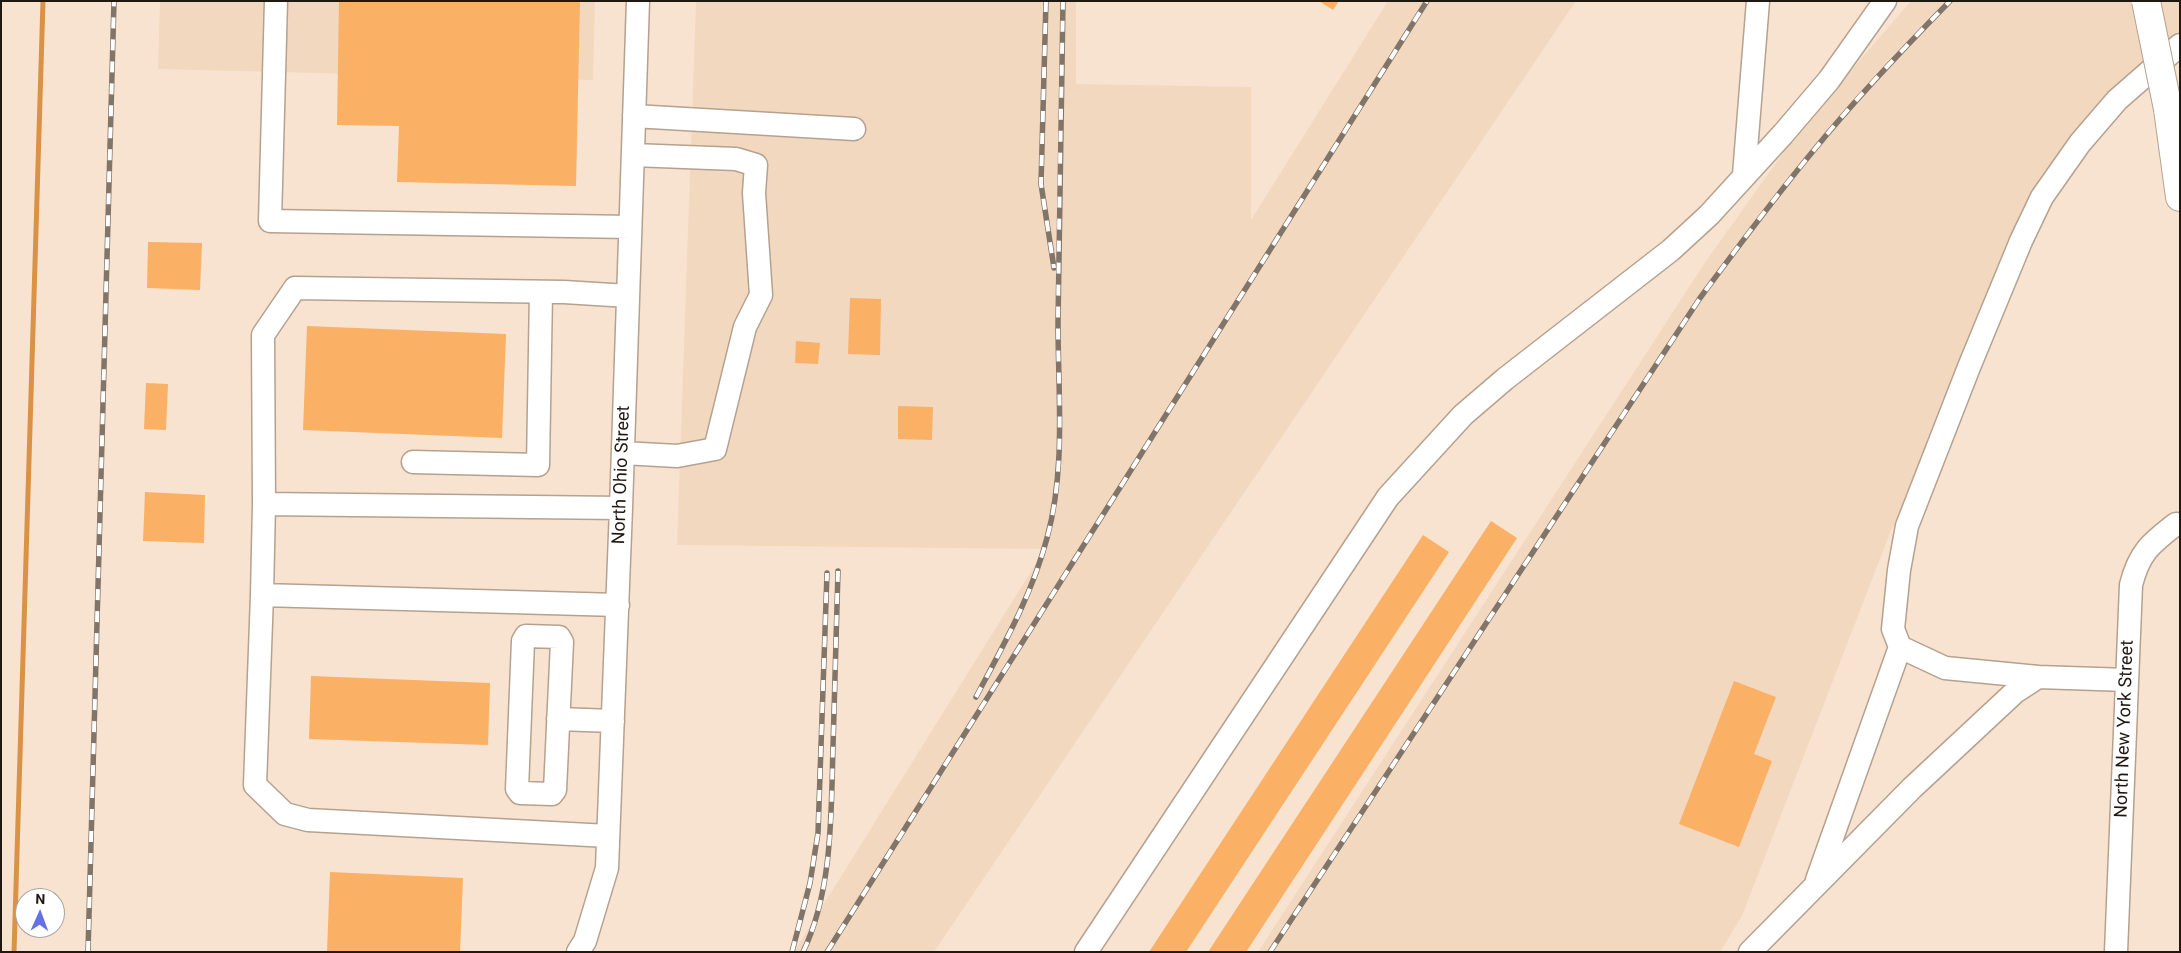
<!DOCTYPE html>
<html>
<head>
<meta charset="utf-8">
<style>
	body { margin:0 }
	#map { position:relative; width:2181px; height:953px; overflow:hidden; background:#f8e3d0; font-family:Roboto,sans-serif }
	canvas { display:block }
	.frame { position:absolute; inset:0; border:2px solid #1f1811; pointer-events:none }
	.north { position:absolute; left:15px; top:888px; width:50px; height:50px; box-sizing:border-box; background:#fff; border:1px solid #a5a3a0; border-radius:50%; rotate:2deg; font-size:14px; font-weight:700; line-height:20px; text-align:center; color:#1f1811 }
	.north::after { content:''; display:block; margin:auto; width:18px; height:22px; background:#6370e8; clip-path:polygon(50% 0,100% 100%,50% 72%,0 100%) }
</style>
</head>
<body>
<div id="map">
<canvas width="2181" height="953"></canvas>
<div class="frame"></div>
<div class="north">N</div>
</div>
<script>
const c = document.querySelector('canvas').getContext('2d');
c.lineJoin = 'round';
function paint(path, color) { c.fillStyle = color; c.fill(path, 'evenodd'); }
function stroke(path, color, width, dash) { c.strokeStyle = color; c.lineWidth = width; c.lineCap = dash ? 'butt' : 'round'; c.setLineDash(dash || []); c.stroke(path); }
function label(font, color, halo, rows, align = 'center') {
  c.font = font + ' Roboto,sans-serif'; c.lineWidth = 4; c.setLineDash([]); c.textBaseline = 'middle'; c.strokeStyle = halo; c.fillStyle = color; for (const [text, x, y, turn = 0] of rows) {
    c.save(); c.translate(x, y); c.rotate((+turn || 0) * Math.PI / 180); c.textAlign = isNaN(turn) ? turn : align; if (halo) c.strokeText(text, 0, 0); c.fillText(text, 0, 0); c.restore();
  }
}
paint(new Path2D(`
	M160,1H595L593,80L158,69Z
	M696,1H1076V84L1251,87V220L1388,1H1576L934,952H794L1045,549L677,545Z
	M1911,1H2180V32L2125,80L2076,133L1890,533L1742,916L1720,952H1258L1706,261L1798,132Z`), '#f3d8c0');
stroke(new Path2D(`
	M14,952L43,1`), '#da9246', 5);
paint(new Path2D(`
	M339,1H580L576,186L397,182L399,126L337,125Z
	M1319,1H1339L1333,10Z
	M148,242L202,243L200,290L147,288Z
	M850,298L881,299L880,355L848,354Z
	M307,326L506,334L502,438L303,430Z
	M796,341L820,343L818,364L795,363Z
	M146,383L168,384L166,430L144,429Z
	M898,406L933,407L932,440L898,439Z
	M145,492L205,495L204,543L143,541Z
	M1491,521L1517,538L1246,952H1208Z
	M1423,535L1449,552L1186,952H1149Z
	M311,676L490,683L488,745L309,739Z
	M1734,681L1776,697L1754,754L1772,761L1739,847L1679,824Z
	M330,872L463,878L460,952H327Z`), '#fab065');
const minor = new Path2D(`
	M276,1L270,221L630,227
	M634,116L854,129
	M1744,175L1758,1
	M623,453L677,456L715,449L745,327L761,295L754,193L756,165L736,159L633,155
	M413,462L538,465L541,292
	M621,508L264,504L263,335L295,288L564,292L628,296
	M262,595L264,504
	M526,636L559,637L562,642L555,790L552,794L520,793L517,789L523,641Z
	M2038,677L1945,668L1900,647L1893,629L1899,570L1907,526L1969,367L2021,241L2042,197L2080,143L2117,100L2180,45
	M558,719L613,721
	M608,836L308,820L285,814L255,785L262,595L618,605
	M1817,880L1900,647
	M578,952L585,941L607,868L621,508L638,1
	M1086,952L1388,497L1463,415L1505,379L1671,250L1709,215L1783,134L1829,80L1885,1
	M1750,952L1912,788L2015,692L2038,677L2127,680
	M2116,952L2131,585C2139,553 2150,544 2176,524`);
const highway = new Path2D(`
	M2168,109L2180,197`);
stroke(minor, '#b5a18f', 25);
stroke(highway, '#b5a18f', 30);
stroke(minor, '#fff', 22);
stroke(highway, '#fff', 28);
const rail = new Path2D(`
	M1046,1L1041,184L1054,268
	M976,697C1003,646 1032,595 1047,538C1066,469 1058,394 1058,323C1059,216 1061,109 1063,1
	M88,952L114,1
	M792,952L810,883L818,833L827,573
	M803,952C833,890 831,813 833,746C835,688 836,630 838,571
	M827,952L1427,1
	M1270,952L1700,298C1737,248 1774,198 1814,150C1856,98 1903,49 1950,1`);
stroke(rail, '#817468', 5.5);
stroke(rail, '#fff', 4, [11]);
const highwayBridge = new Path2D(`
	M2146,1L2168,109`);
stroke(highwayBridge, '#b5a18f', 30, []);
stroke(highwayBridge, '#fff', 28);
label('18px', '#1f1811', '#fff', [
	["North Ohio Street",622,475,-88],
	["North New York Street",2125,729,-88]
]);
</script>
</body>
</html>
